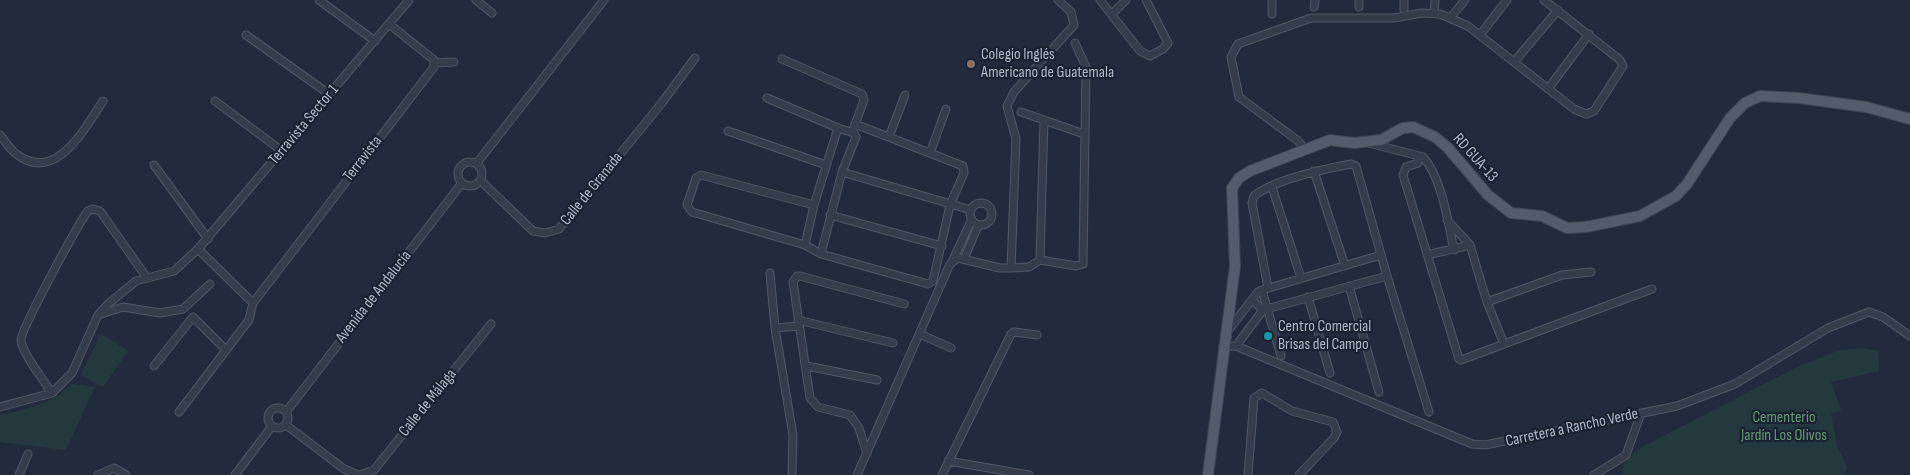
<!DOCTYPE html>
<html>
<head>
<meta charset="utf-8">
<style>
	body { margin:0 }
	canvas { display:block; background:#212b3d }
</style>
</head>
<body>
<canvas width="1910" height="475"></canvas>
<script>
const c = document.querySelector('canvas').getContext('2d');
c.lineJoin = 'round';
function paint(path, color) { c.fillStyle = color; c.fill(path, 'evenodd'); }
function stroke(path, color, width, dash) { c.strokeStyle = color; c.lineWidth = width; c.lineCap = dash ? 'butt' : 'round'; c.setLineDash(dash || []); c.stroke(path); }
function label(font, color, halo, rows, align = 'center') {
  c.font = font + ' "Sofia Sans Condensed",sans-serif'; c.lineWidth = 4.5; c.setLineDash([]); c.textBaseline = 'middle'; c.strokeStyle = halo; c.fillStyle = color; for (const [text, x, y, turn = 0] of rows) {
    c.save(); c.translate(x, y); c.rotate((+turn || 0) * Math.PI / 180); c.textAlign = isNaN(turn) ? turn : align; if (halo) c.strokeText(text, 0, 0); c.fillText(text, 0, 0); c.restore();
  }
}
paint(new Path2D(`
	M101,333L128,351L103,387L81,375Z
	M1862,348L1878,351L1879,371L1831,382L1841,410L1831,414L1837,445L1847,467L1844,475H1621L1625,460L1644,446L1799,366L1840,350Z
	M72,384L95,387L66,450L0,442V415C27,409 52,404 72,384Z`), '#23393e');
const street = new Path2D(`
	M319,0L375,41
	M476,0L492,13
	M1100,0L1140,51L1150,56L1163,49L1168,43L1146,0
	M1359,0V7
	M1314,7L1315,0
	M1404,9V0
	M1434,13L1435,0
	M1112,14L1126,0
	M1272,14V0
	M1451,17L1465,0
	M246,35L329,94
	M1480,35L1507,0
	M782,59L862,94L864,100L854,127
	M1514,62L1558,10
	M435,63L454,62
	M1548,89L1589,34
	M767,98L838,128
	M215,101L282,151
	M1021,112L1084,134
	M728,131L826,165
	M0,135C5,141 9,148 15,153C55,186 85,128 103,101
	M889,137L905,95
	M1369,143L1423,157C1442,178 1448,222 1454,250
	M1305,149L1297,140L1239,97L1231,57L1238,44L1311,18H1394L1422,13L1440,14L1468,26L1574,109L1586,114L1594,111L1623,66L1620,60L1544,0
	M930,153L946,109
	M1419,156L1418,163L1406,167L1403,175L1459,359L1461,360L1652,289
	M458 174a12 12 0 1 1 24 0a12 12 0 1 1-24 0Z
	M477,163L604,0
	M154,165L208,239
	M1314,171L1345,266
	M842,172L971,210
	M480,180L533,231L545,233L559,229L661,104L695,58
	M1272,187L1301,278
	M970 214a11 11 0 1 1 22 0a11 11 0 1 1-22 0Z
	M814,205L701,175L696,178L687,205L692,212L805,245L821,254L928,284L933,281L950,205L964,173L963,166L855,124
	M830,215L942,246
	M1447,220L1470,245L1487,302L1504,344
	M805,245L814,205L838,128L854,133L856,137L842,172L821,254
	M198,249L253,303
	M1427,255L1470,245
	M964,259L978,226
	M953,260L971,221
	M1040,260L1076,266L1083,264L1086,67L1075,43
	M1011,268L1029,267L1040,260L1044,120
	M770,273L775,328L793,435L792,475
	M1349,286L1379,392
	M1268,288L1252,203L1254,196C1275,179 1324,169 1351,164L1356,166L1387,276L1429,412
	M1262,290L1281,356
	M1308,297L1330,373
	M1252,300L1263,310
	M1487,302L1562,275L1591,272
	M98,315L123,307L160,313L183,309L210,284
	M798,320L893,343
	M775,328L799,326
	M1227,332L1258,292L1262,290L1381,255
	M920,334L951,348
	M1236,346L1263,310L1387,276
	M1223,347L1236,346L1472,444L1485,445L1677,406L1735,384L1828,328L1869,312L1883,317L1910,336
	M154,366L193,317L226,350
	M807,366L877,380
	M52,393C44,381 22,353 21,340C21,329 78,224 88,211L93,209L100,211L147,278
	M0,407L52,393L72,373L98,315L108,304L136,281L174,271L198,249L409,0
	M268 418a10 10 0 1 1 20 0a10 10 0 1 1-20 0Z
	M179,412L249,320L253,303L434,67V60L389,24
	M286,412L462,183
	M286,425L344,469L358,475
	M867,454L859,428L850,415L818,407L810,398L793,282L797,276H800L904,304
	M948,461L1029,475
	M19,475L28,454
	M98,475L114,468L126,475
	M235,475L272,426
	M360,475L374,470L491,324
	M857,475L950,264L958,258L1000,268H1011L1016,139L1007,106L1014,92L1074,25L1071,12L1058,0
	M942,475L1011,334L1014,332L1037,335
	M1248,475L1254,398L1262,393L1292,411L1333,422L1337,432L1334,438L1299,475
	M1594,475L1626,455L1641,413`);
const primary = new Path2D(`
	M1208,475L1235,266L1232,188L1239,178L1250,171L1330,140L1354,143L1381,140L1403,128L1413,127L1435,137L1448,148L1488,195L1511,213L1542,216L1567,228L1586,227L1640,216L1676,196L1687,184L1730,118L1745,103L1760,96L1799,98L1866,107L1910,119`);
stroke(street, '#505868', 9);
stroke(primary, '#3e4656', 12);
stroke(street, '#353d4d', 7);
stroke(primary, '#535c6d', 10);
for (const [x, y, r, color] of [
	[971,64,5,"#8d6e63"],
	[1268,336,5,"#0f9aa8"]
]) { const dot = new Path2D(); dot.arc(x, y, r, 0, 2 * Math.PI); c.fillStyle = color; c.fill(dot); stroke(dot, '#1a2232', 2); }
label('16px', '#b0b8c9', '#1a2232', [
	["Colegio Inglés",981,55],
	["Americano de Guatemala",981,73],
	["Centro Comercial",1278,327],
	["Brisas del Campo",1278,345]
], 'left');
label('16px', '#b0b8c9', '#1a2232', [
	["Terravista Sector 1",304,125,-50],
	["RD GUA-13",1475,158,48],
	["Terravista",363,159,-52],
	["Calle de Granada",592,189,-51],
	["Avenida de Andalucía",374,297,-52],
	["Calle de Málaga",428,403,-51],
	["Carretera a Rancho Verde",1572,428,-12]
]);
label('16px', '#659b75', '#1a2232', [
	["Cementerio",1784,418],
	["Jardín Los Olivos",1784,436]
]);
</script>
</body>
</html>
